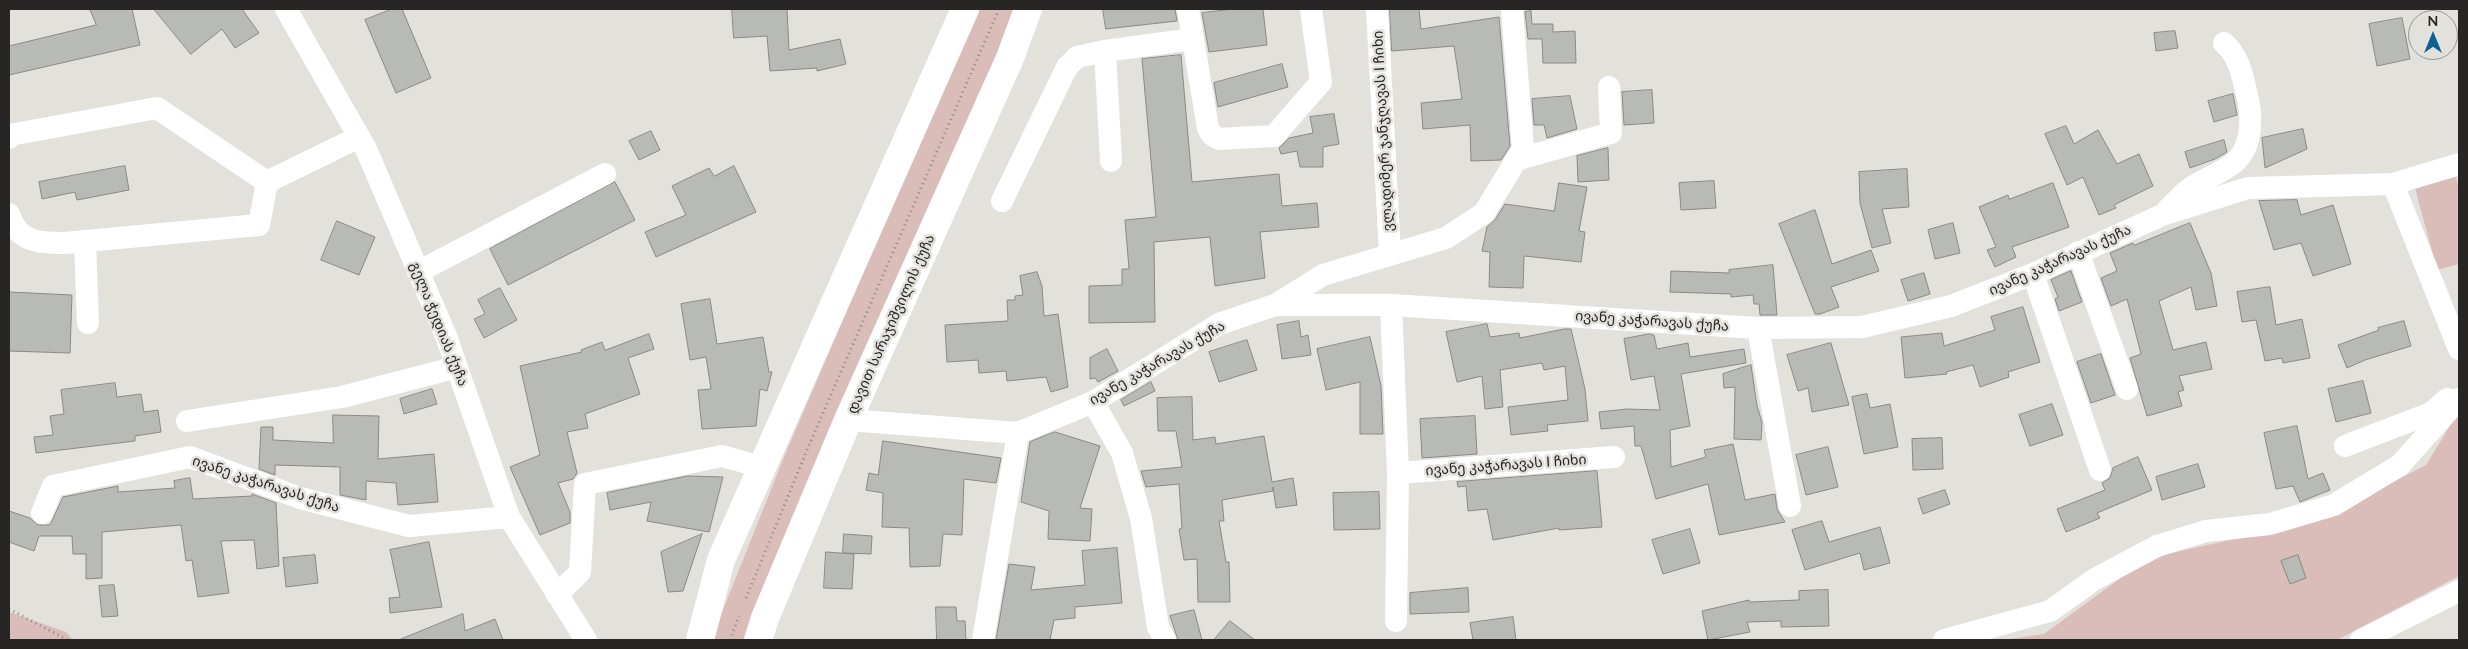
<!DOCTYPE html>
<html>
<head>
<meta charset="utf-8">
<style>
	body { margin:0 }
	#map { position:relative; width:2468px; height:649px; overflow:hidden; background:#e3e1dc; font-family:Lato,sans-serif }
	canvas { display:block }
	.frame { position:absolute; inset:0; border:10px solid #272625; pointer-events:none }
	.north { position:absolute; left:2408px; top:10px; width:50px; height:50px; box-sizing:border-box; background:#e3e1dc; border:1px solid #989693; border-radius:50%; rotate:0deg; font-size:14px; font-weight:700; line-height:20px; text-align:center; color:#272625 }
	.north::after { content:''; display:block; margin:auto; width:18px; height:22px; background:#0f6092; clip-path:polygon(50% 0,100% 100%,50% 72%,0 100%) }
</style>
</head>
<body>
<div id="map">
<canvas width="2468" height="649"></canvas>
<div class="frame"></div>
<div class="north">N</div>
</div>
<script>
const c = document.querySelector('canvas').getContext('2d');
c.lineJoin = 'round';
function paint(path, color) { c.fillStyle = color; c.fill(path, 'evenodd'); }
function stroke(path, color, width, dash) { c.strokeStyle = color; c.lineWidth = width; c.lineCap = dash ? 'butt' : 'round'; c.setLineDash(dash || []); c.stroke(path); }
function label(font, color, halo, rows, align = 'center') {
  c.font = font + ' Lato,"Noto Sans Georgian",sans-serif'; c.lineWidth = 5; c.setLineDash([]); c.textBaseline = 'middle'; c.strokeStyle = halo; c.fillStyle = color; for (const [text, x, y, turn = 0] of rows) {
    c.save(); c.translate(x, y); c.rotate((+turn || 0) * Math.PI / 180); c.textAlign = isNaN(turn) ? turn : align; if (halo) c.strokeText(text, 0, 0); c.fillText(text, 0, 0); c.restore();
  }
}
paint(new Path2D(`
	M977,9H1017L746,640H711L784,457Z
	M2456,177L2459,191V264L2437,270L2415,188Z
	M2459,411V576L2337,640H2002L2044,634L2148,558L2318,521L2426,465Z
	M9,612L66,632L73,640H9Z`), '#dabcb9');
const building = new Path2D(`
	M90,9H132L140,45L9,75V46L96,25Z
	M154,9H242L259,33L235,48L222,29L191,54Z
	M392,9H402L431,78L396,93L365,20Z
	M732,9H787L789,50L840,39L846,64L817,71V68L770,71L767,36L734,38Z
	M1103,9H1175L1177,21L1106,29Z
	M1234,9H1263L1267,45L1209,52L1202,13Z
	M1390,9H1419L1421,29L1499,17L1510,146L1501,160L1471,161L1470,125L1423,129L1421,103L1462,99L1454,46L1392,51Z
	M1531,11L1532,24H1553V32L1575,31L1576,63H1543L1542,39H1528L1525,12Z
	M2402,18L2410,59L2377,66L2369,24Z
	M2175,31L2178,48L2156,51L2154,33Z
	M1181,55L1192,182L1279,174L1282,206L1317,203L1319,227L1260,232L1265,278L1215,286L1210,237L1154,242L1155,322L1089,323V286L1122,285V269H1129L1125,220L1156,217L1142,59Z
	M1282,64L1288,87L1218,107L1214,83Z
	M1652,90L1654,123L1624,125L1622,92Z
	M2233,94L2237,115L2214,122L2208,101Z
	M1570,96L1577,129L1547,138L1544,125H1534L1532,99Z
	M1334,114L1339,144L1323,147V167H1300L1297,151L1281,154L1279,148L1289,138L1313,133L1310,117Z
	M2066,126L2074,144L2098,130L2117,164L2139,154L2153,186L2114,205L2116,208L2099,215L2083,177L2067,185L2045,134Z
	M2303,129L2307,149L2265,168L2262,138Z
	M651,131L660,150L639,160L629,141Z
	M2224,140L2227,152L2215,159L2190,168L2185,152Z
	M1608,148L1609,180L1578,182L1577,156Z
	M125,166L129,190L77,200L75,192L42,199L39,182Z
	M734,166L756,212L656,257L645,232L686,215L672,186L709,168L714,176Z
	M1907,169L1909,207L1882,209L1891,243L1872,248L1860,203L1859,172Z
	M1714,181L1716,208L1681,210L1679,183Z
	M615,182L635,220L508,285L490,249Z
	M1559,183L1587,187L1579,231L1585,232L1581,262L1524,256L1523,288L1489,287L1490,252L1482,251L1487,227L1495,220L1505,204L1554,211Z
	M2053,183L2069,227L2012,247L2016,257L1995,267L1987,250L1996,247L1979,207L2008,195L2009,199Z
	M2297,200L2301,215L2333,205L2351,264L2313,276L2301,243L2274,250L2259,201Z
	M1815,210L1832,264L1871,250L1879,271L1831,287L1839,307L1820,314H1815L1779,224Z
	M337,221L375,237L359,275L321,260Z
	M1953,223L1960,253L1935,259L1928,230Z
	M2190,223L2211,273L2217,306L2196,310L2191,287L2159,301L2173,350L2206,342L2212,369L2179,376L2184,390L2178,392L2182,406L2147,416L2130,358L2141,354L2127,299L2111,306L2101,278L2117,271L2110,253L2133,243L2134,245Z
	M1773,265L1777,315H1760L1759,304H1754L1753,295L1731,297V294L1670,292L1671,271L1729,273V270Z
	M2071,271L2082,302L2059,311L2055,299L2058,297L2051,280Z
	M1037,272L1042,286L1044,316L1058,314L1068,387L1051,392L1046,377L1007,381L1006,371L979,373L978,360L947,362L945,325L1008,321L1007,300H1015V296L1023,295L1020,276Z
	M1924,273L1930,294L1908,301L1901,280Z
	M2270,287L2276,325L2302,319L2310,358L2283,363L2282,358L2265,361L2256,320L2242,322L2237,292Z
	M500,288L517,320L484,338L474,319L485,314L478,300Z
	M9,292L72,295L70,353L9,351Z
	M710,299L717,344L763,337L769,372H772L767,391L760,389L756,426L702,429L698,390L711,389L706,357L690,360L681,304Z
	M2023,307L2040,362L2008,372L2009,377L1980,387L1973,365L1946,372L1947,374L1905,378L1901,337L1942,333L1944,346L1995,330L1991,317Z
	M1299,321L1301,337L1308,335L1311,355L1282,359L1277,325Z
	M2404,321L2411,346L2365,360L2347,368L2338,345L2379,330L2378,328Z
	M1487,324L1490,337L1519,333L1520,338L1564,329H1571L1585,389L1588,421L1547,425L1548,431L1511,435L1508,407L1568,400L1565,366L1544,370L1542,363L1500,370L1503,407L1485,409L1482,376L1457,382L1446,332Z
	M649,334L654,349L628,358L640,394L585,414L588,428L567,432L577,473L573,479L558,483L570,512V523L540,535L510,467L540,455L520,366L582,352L581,350L602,342L605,350Z
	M1649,334L1654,335L1657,349L1688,343L1690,357L1744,349L1746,363L1681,374L1690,426L1670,430L1671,467L1706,457L1704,450L1733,444L1745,500L1775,494L1777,509L1785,522L1719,535L1708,484L1656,499L1641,446H1635L1634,426L1601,429L1599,412L1627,409L1660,410L1654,376L1631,380L1624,339Z
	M1370,337L1381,386L1383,434H1360V382L1326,390L1317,349Z
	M1247,340L1257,370L1219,382L1209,352Z
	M1831,343L1849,405L1812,412L1808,388L1798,391L1787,355Z
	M1107,349L1118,371L1098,382L1095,378L1090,379V358Z
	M2101,354L2115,395L2091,403L2077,362Z
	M1751,365L1757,406L1762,422L1761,440L1734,439L1735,387L1724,388L1723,374Z
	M2363,381L2371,413L2336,422L2328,389Z
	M1151,382L1155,391L1124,406L1121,400Z
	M115,383L117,397L141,394L144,412L158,410L161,432L135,436V441L36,453L34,437L53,435L50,416L64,414L61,390Z
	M432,389L437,404L404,414L400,399Z
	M1867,394L1870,408L1890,404L1898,447L1864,454L1852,397Z
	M1192,397L1193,440L1215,437L1216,444L1264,436L1272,482L1293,478L1297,505L1276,508L1273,487V491L1222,500L1224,521H1219L1226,562H1229L1230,602H1198L1197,559L1184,560L1179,529L1182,528L1179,484L1146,487L1141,471L1182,467L1176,431H1158L1157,398Z
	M2052,404L2063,435L2030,446L2019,415Z
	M333,415L379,416L378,459L434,454L438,502L398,505L396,483L366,481V500L340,495V467L275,465V475L259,469L261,427H273V440L333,443Z
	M1475,416L1477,454L1422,458L1420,419Z
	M2297,426L2308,479L2323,473L2330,490L2300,502L2293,486L2276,489L2264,433Z
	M1055,432L1100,446L1080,508L1092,509L1090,541L1048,539L1049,511L1021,502L1030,442Z
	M1942,438L1943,469L1913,470L1912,439Z
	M883,441L1001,458L996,483L964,479L962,535L943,534L940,566L910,567L909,528L882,527L883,493L866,490L869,473L878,475Z
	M1828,447L1838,487L1806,495L1796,455Z
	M2138,457L2152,490L2097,513L2100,518L2066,532L2057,509L2105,490L2102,483L2110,478L2113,468Z
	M2198,464L2205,487L2162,500L2156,477Z
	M1597,471L1602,527L1559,530V528L1493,540L1487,509L1468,511L1466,486L1458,487L1457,482Z
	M688,476L723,477L709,532L647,521L651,502L610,510L607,493Z
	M190,478L193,499L252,496V494L276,503L279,566L257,569L254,540L221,541L229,593L198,597L192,560L186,561L181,525L102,532V578L86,579V554H73L72,536H39L34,551L9,542V511L30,518L38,525H50L63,497L118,486V492L175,488L174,481Z
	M1945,490L1950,504L1923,514L1918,499Z
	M1379,492L1380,529L1334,530L1333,493Z
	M1822,521L1829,542L1880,527L1890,563L1864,570L1860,553L1805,570L1792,530Z
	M1690,529L1700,563L1663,574L1652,540Z
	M702,534L683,591L668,592L661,552Z
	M844,534L872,536L871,554L843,553Z
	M429,542L442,607L390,613L389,598L400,597L390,550Z
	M1117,548L1122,603L1075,607V618L1054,620L1050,640H996L1009,564L1035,567L1031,590L1085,585L1082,551Z
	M826,552L854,554L852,589L824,588Z
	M315,555L318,583L286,587L283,558Z
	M2298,555L2306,578L2290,584L2281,561Z
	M114,585L118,616L102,617L99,586Z
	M1468,588L1469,612L1410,614V593Z
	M1828,590L1829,626L1781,627V621L1747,622L1750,632L1708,640L1702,611L1749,600L1750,602L1799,600V591Z
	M936,607H956L957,621H965L966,640H937Z
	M1194,610L1202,640H1178L1170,616Z
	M463,614L465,631L495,619L503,640H399Z
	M1513,617L1516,640H1473L1470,623Z
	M1230,621L1255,640H1214Z`);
paint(building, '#b8bab5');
stroke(building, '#898a85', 1);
stroke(new Path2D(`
	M746,598L810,443L999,9
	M9,609L68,640
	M730,640L739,616`), '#8a8885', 3, [1, 4]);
stroke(new Path2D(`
	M286,9L366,149L446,336L509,517L586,640
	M1377,9L1390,254
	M1193,39L1208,128L1212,135L1219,139L1274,136L1321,82L1311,9
	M9,138L10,135L157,108L267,182
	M1516,160L1611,133L1609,87
	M1111,161L1105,51L1193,39L1188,9
	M2393,184L2459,349
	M1002,201L1067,67L1077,57L1105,51
	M2167,210C2175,203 2183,193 2192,187C2206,178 2224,172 2236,161C2254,144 2252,112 2246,91C2242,73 2238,55 2224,43
	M9,214C17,242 39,243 64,243L259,225L267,182L359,137
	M85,241L88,323
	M2078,252L2127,389
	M418,272L605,174
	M2033,274L2100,470
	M1275,305L1323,275L1446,238L1484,213L1523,149L1512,9
	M1391,305L1398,473L1396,621
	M1758,328L1790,506
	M1093,402L1122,453L1141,518L1158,627L1165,640
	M848,420L1018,433L1093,402L1219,324L1275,305H1391L1758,328L1862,327L1951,306L2033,274L2162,215L2248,188L2393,184L2459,164
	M187,421L342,397L457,367
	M2345,446L2431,413L2447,399
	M1398,473L1614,457
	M42,513L53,486L190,457L300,498L409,526L509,517
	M557,595L580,572L585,484L722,456L762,467
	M983,640L1018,433
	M1944,640L2050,611L2095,579L2157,546L2206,531L2270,524L2334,505L2400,465L2459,399
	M2361,640L2459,591`), '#fff', 22);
stroke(new Path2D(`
	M700,640L721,560L965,9
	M758,640L765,618L848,420L1010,58L1028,9`), '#fff', 28);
label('14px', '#272625', '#e3e1dc', [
	["ვლადიმერ ჯანჯღავას I ჩიხი",1383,131,-93],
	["ივანე კაჭარავას ქუჩა",2060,260,-24],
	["ივანე კაჭარავას ქუჩა",1652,321,4],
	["გელა ჭედიას ქუჩა",439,324,68],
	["დავით სარაჯიშვილის ქუჩა",891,324,-66],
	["ივანე კაჭარავას ქუჩა",1157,363,-30],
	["ივანე კაჭარავას I ჩიხი",1506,465,-4],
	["ივანე კაჭარავას ქუჩა",266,484,18]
]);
</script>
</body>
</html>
